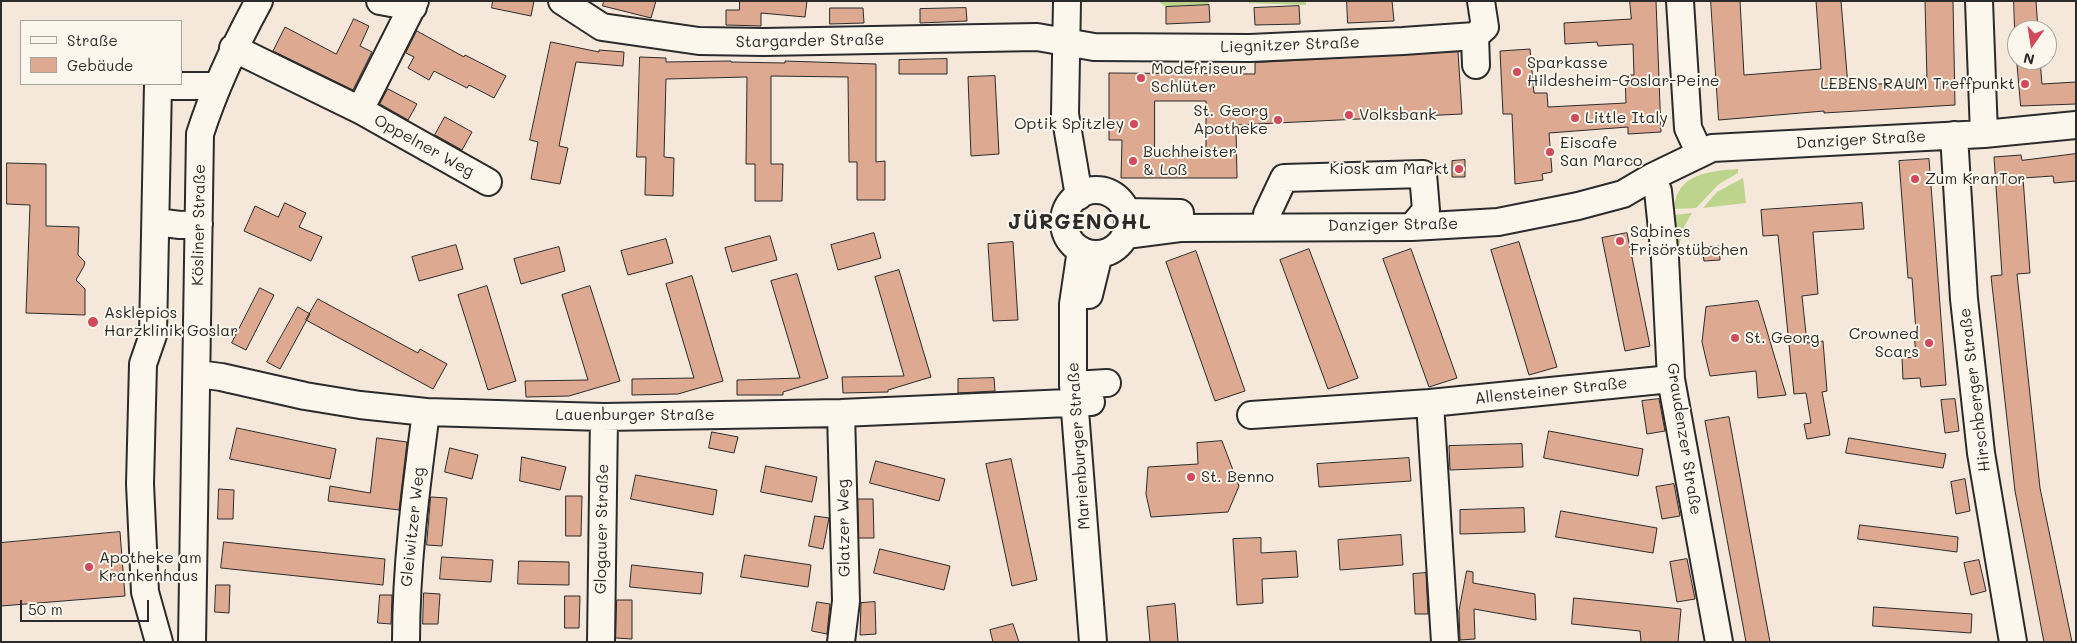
<!DOCTYPE html>
<html>
<head>
<meta charset="utf-8">
<style>
	body { margin:0 }
	#map { position:relative; width:2077px; height:643px; overflow:hidden; background:#f5e7da; font-family:Mali,sans-serif }
	canvas { display:block }
	.frame { position:absolute; inset:0; border:2px solid #2b2b2b; pointer-events:none }
	.legend { position:absolute; left:20px; top:20px; width:162px; height:65px; box-sizing:border-box; background:#fbf7ec; border:1px solid #a8a59f; margin:0; padding:6px 9px; list-style:none; font-size:15px; color:#2b2b2b }
	.legend li { display:flex; align-items:center; gap:10px; height:25px }
	.legend b { width:25px; border:1px solid #a8a59f }
	.north { position:absolute; left:2007px; top:20px; width:50px; height:50px; box-sizing:border-box; background:#fbf7ec; border:1px solid #a8a59f; border-radius:50%; rotate:193deg; font-size:14px; font-weight:700; line-height:20px; text-align:center; color:#2b2b2b }
	.north::after { content:''; display:block; margin:auto; width:18px; height:22px; background:#d1495b; clip-path:polygon(50% 0,100% 100%,50% 72%,0 100%) }
	.scale { position:absolute; left:20px; top:600px; width:129px; height:22px; box-sizing:border-box; border:2px solid #2b2b2b; border-top:0; padding-left:6px; font-size:15px; line-height:18px; white-space:nowrap; color:#2b2b2b; -webkit-text-stroke:4px #fbf7ec; paint-order:stroke }
</style>
</head>
<body>
<div id="map">
<canvas width="2077" height="643"></canvas>
<div class="frame"></div>
<ul class="legend">
<li><b style="height:6px;background:#fbf7ec"></b>Straße</li>
<li><b style="height:14px;background:#dda991"></b>Gebäude</li>
</ul>
<div class="north">N</div>
<div class="scale">50 m</div>
</div>
<script>
const c = document.querySelector('canvas').getContext('2d');
c.lineJoin = 'round';
function paint(path, color) { c.fillStyle = color; c.fill(path, 'evenodd'); }
function stroke(path, color, width, dash) { c.strokeStyle = color; c.lineWidth = width; c.lineCap = dash ? 'butt' : 'round'; c.setLineDash(dash || []); c.stroke(path); }
function label(font, color, halo, rows, align = 'center') {
  c.font = font + ' Mali,sans-serif'; c.lineWidth = 4; c.setLineDash([]); c.textBaseline = 'middle'; c.strokeStyle = halo; c.fillStyle = color; for (const [text, x, y, turn = 0] of rows) {
    c.save(); c.translate(x, y); c.rotate((+turn || 0) * Math.PI / 180); c.textAlign = isNaN(turn) ? turn : align; if (halo) c.strokeText(text, 0, 0); c.fillText(text, 0, 0); c.restore();
  }
}
paint(new Path2D(`
	M1158,1H1209V5L1166,7Z
	M1249,1H1306V5L1249,3Z
	M1738,169V173L1719,184L1696,208L1674,209C1676,173 1711,171 1738,169Z
	M1743,178L1746,203L1703,208L1717,192Z
	M1692,213L1685,225L1679,245H1676L1674,215Z`), '#bcd48b');
const building = new Path2D(`
	M493,1H534L531,16L492,8Z
	M604,1H656L651,18L603,6Z
	M740,1H807L805,17L761,13V26L726,25V10H739Z
	M1347,1H1392L1394,21L1348,23Z
	M1630,1H1656L1661,132L1628,134V127L1549,133L1552,172L1542,174L1543,180L1515,184L1512,114H1503L1500,51L1530,49L1534,93H1547L1548,107L1626,103L1625,75H1634L1633,44L1598,46L1597,42L1565,44L1564,23L1631,19Z
	M1711,1H1740L1744,75L1821,69L1816,1H1841L1848,86L1927,81L1925,1H1953L1955,105L1824,113V111L1719,120Z
	M2014,1H2036L2038,30H2015Z
	M1209,5L1210,22L1166,24V7Z
	M1299,6L1300,24L1255,25L1254,8Z
	M830,8H863L864,23L830,24Z
	M966,8L967,21L920,23V9Z
	M354,19L369,26L360,46L372,52L353,90L273,51L285,27L336,54Z
	M417,31L464,57L465,55L506,76L494,98L469,85L467,88L434,71L429,80L408,68L414,57L406,53Z
	M551,42L599,52V50L624,52L623,66L576,62L559,146L568,148L560,184L531,179L538,142L530,140Z
	M1458,52L1462,114L1236,125L1237,178H1121L1122,140H1109V73L1255,74V63ZM1155,101H1206V153H1155Z
	M640,57L666,58V62L731,61V62L785,63V61L876,64V162L885,161V200H857V162H849L848,77L771,76V164H783L782,201H755V164H746L747,77L666,79L664,157L674,158L673,196L645,195L646,157H637Z
	M947,59V74H899V60Z
	M2017,60H2040L2042,84L2076,82V104L2021,106Z
	M995,76L999,154L971,156L968,77Z
	M388,89L417,104L408,120L380,104Z
	M445,117L472,132L462,150L435,135Z
	M2076,154V181L2054,183L2053,176L2023,178L2030,273L2017,274L2040,488L2072,642H2044L2015,491L1991,276L2002,275L1994,157L2021,155L2022,160Z
	M1929,159L1946,385L1921,387L1920,378L1903,379L1902,358L1916,357L1914,331H1916L1912,278H1908L1899,161Z
	M1465,160V177H1452V161Z
	M7,163L46,164V226L79,227L78,255L85,262L84,266L76,280L85,289V315L26,313L30,205L7,204Z
	M285,203L306,213L299,227L322,237L311,261L244,231L255,206L278,217Z
	M1862,203L1864,229L1813,232L1818,294L1802,296L1807,343L1823,341L1827,391L1822,392L1830,435L1807,439L1804,424L1811,423L1806,393L1794,394L1778,235L1763,236L1761,210Z
	M874,233L881,258L838,270L831,245Z
	M1627,233L1650,346L1625,351L1602,238Z
	M770,236L777,260L732,272L725,248Z
	M666,239L673,263L628,275L621,251Z
	M1013,242L1018,320L993,321L988,244Z
	M1519,242L1557,367L1529,375L1491,250Z
	M456,245L463,269L419,281L412,257Z
	M1719,246L1720,260L1704,261L1702,248Z
	M559,247L565,271L521,284L514,259Z
	M1309,249L1358,378L1328,389L1280,260Z
	M1411,249L1457,378L1429,387L1383,259Z
	M1196,251L1245,391L1215,401L1166,262Z
	M899,270L931,377L888,390V392L843,393L842,377L904,376L875,277Z
	M797,274L828,378L783,392V395H737V380L800,378L771,281Z
	M692,276L723,381L678,394L632,395V379L694,378L666,284Z
	M487,286L516,381L488,390L458,295Z
	M590,286L620,381L569,396L526,397L525,381L588,380L562,295Z
	M260,288L274,295L246,350L232,343Z
	M318,299L418,353L420,349L447,364L433,389L306,320Z
	M1758,301L1786,395L1758,398L1756,371L1710,376L1702,342L1706,307Z
	M298,307L310,314L280,369L267,362Z
	M994,378L995,391L958,393V379Z
	M1659,399L1665,431L1647,434L1642,401Z
	M1955,399L1959,431L1945,433L1941,400Z
	M1729,417L1759,583L1770,642H1746L1705,421Z
	M237,428L336,449L330,479L230,459Z
	M1549,431L1643,449L1638,476L1544,458Z
	M712,432L738,437L734,453L709,448Z
	M377,438L407,442L399,510L328,501L330,486L370,493Z
	M1849,438L1946,454L1943,468L1846,453Z
	M1222,441L1239,486L1228,512L1151,517L1146,494L1148,467L1198,464L1197,443Z
	M1522,444L1523,467L1450,470L1449,446Z
	M450,448L478,455L472,479L445,472Z
	M522,457L566,467L560,490L520,481Z
	M1409,458L1411,481L1319,487L1317,464Z
	M1011,459L1037,580L1012,586L986,464Z
	M876,461L945,479L939,501L870,483Z
	M766,466L817,477L812,502L761,492Z
	M636,475L717,490L713,515L631,499Z
	M1965,479L1970,511L1956,514L1951,482Z
	M1674,484L1680,516L1662,519L1656,487Z
	M219,489L234,490L233,519H218Z
	M566,496H582L581,536H566Z
	M431,497L447,498L442,546L427,545Z
	M858,499H873L874,538H859Z
	M1524,508L1525,532L1460,534V510Z
	M1561,511L1657,528L1653,553L1556,537Z
	M815,516L829,518L823,549L809,546Z
	M1860,525L1958,537L1957,552L1858,539Z
	M120,532L125,596L1,606V543Z
	M1401,535L1403,565L1340,570L1338,540Z
	M1261,538V553L1296,551L1298,577L1262,579L1263,603L1237,605L1233,539Z
	M224,542L385,559L383,585L221,568Z
	M880,549L950,566L944,590L874,573Z
	M745,555L811,565L808,587L741,577Z
	M442,557L493,560L491,582L440,579Z
	M1687,559L1695,599L1677,602L1670,562Z
	M1979,560L1986,591L1971,595L1964,563Z
	M519,561L569,562V585L518,584Z
	M632,565L703,573L701,594L630,587Z
	M1467,571L1473,572V583L1535,594L1536,620L1474,609L1475,639L1460,640L1459,611Z
	M1426,573L1428,614H1415L1413,574Z
	M216,585H230L229,613L215,612Z
	M424,593L440,594L438,624H423Z
	M380,595H392L391,624L378,623Z
	M565,596H580L579,628H565Z
	M1574,598L1681,609L1678,642H1641L1640,631L1572,624Z
	M617,600H632V639L616,638Z
	M817,602L830,604L827,634L812,631Z
	M875,602L876,634L860,635L861,603Z
	M1175,604L1178,642H1150L1147,607Z
	M1874,607L1972,614L1971,633L1873,626Z
	M1013,624L1019,642H993L990,630Z`);
paint(building, '#dda991');
stroke(building, '#2b2b2b', 1);
const minor = new Path2D(`
	M380,1L413,7
	M562,1L602,27L699,41L764,42L1037,37L1094,47L1250,48L1403,41L1475,36L1485,27L1481,1
	M1067,1L1065,114L1079,196
	M1680,1L1688,128L1700,154
	M1979,1L1984,134
	M1475,36L1476,65
	M233,48L360,110L488,182
	M158,84L153,335L143,364L140,484L145,592L159,642
	M158,86H217
	M360,110L415,1
	M1954,135L1964,299L1981,453L2013,642
	M1652,177L1658,191L1665,258L1671,379L1719,642
	M1064 222a32 32 0 1 1 64 0a32 32 0 1 1-64 0Z
	M1127,212L1180,213
	M1267,214L1284,178L1423,174L1426,210L1412,227
	M156,222L180,225L199,224
	M1126,235L1180,228L1412,227L1498,222L1578,206L1623,194L1652,177L1712,148L1984,134L2076,125
	M1081,250L1073,304V385L1093,642
	M1089,295L1099,254
	M198,374L221,377L305,396L360,405L426,412L604,417L841,413L1091,402
	M1073,385L1107,383
	M1251,415L1430,403
	M192,642L200,134C215,87 235,45 259,1
	M406,642C406,564 416,489 426,412
	M601,642L604,417
	M841,642L846,601L841,413
	M1445,642L1430,403L1671,379`);
stroke(minor, '#2b2b2b', 30);
stroke(minor, '#fbf7ec', 26);
for (const [x, y, r, color] of [
	[1517,72,5,"#d1495b"],
	[1141,78,5,"#d1495b"],
	[2025,84,5,"#d1495b"],
	[1349,115,5,"#d1495b"],
	[1575,118,5,"#d1495b"],
	[1278,120,5,"#d1495b"],
	[1134,124,5,"#d1495b"],
	[1550,152,5,"#d1495b"],
	[1133,161,5,"#d1495b"],
	[1459,169,5,"#d1495b"],
	[1915,179,5,"#d1495b"],
	[1620,241,5,"#d1495b"],
	[93,322,6,"#d1495b"],
	[1735,338,5,"#d1495b"],
	[1929,343,5,"#d1495b"],
	[1191,477,5,"#d1495b"],
	[89,567,5,"#d1495b"]
]) { const dot = new Path2D(); dot.arc(x, y, r, 0, 2 * Math.PI); c.fillStyle = color; c.fill(dot); stroke(dot, '#fbf7ec', 2); }
label('16px', '#2b2b2b', '#fbf7ec', [
	["Stargarder Straße",810,41,-1],
	["Liegnitzer Straße",1290,45,-2],
	["Danziger Straße",1861,140,-3],
	["Oppelner Weg",424,146,29],
	["Kösliner Straße",199,225,-89],
	["Danziger Straße",1393,225,-1],
	["Hirschberger Straße",1975,390,-97],
	["Allensteiner Straße",1551,391,-6],
	["Lauenburger Straße",635,415],
	["Graudenzer Straße",1684,439,81],
	["Marienburger Straße",1079,446,-94],
	["Gleiwitzer Weg",413,527,-84],
	["Glatzer Weg",844,528,-91],
	["Glogauer Straße",602,529,-89]
]);
label('16px', '#2b2b2b', '#fbf7ec', [
	["Sparkasse",1527,63],
	["Hildesheim-Goslar-Peine",1527,81],
	["Modefriseur",1151,69],
	["Schlüter",1151,87],
	["LEBENS RAUM Treffpunkt",2015,84,"right"],
	["St. Georg",1268,111,"right"],
	["Apotheke",1268,129,"right"],
	["Volksbank",1359,115],
	["Little Italy",1585,118],
	["Optik Spitzley",1124,124,"right"],
	["Eiscafe",1560,143],
	["San Marco",1560,161],
	["Buchheister",1143,152],
	["& Loß",1143,170],
	["Kiosk am Markt",1449,169,"right"],
	["Zum KranTor",1925,179],
	["Sabines",1630,232],
	["Frisörstübchen",1630,250],
	["Asklepios",104,313],
	["Harzklinik Goslar",104,331],
	["Crowned",1919,334,"right"],
	["Scars",1919,352,"right"],
	["St. Georg",1745,338],
	["St. Benno",1201,477],
	["Apotheke am",99,558],
	["Krankenhaus",99,576]
], 'left');
c.letterSpacing = '1px';
label('bold 21px', '#2b2b2b', '#fbf7ec', [
	["JÜRGENOHL",1080,223]
]);
c.letterSpacing = '0px';
</script>
</body>
</html>
